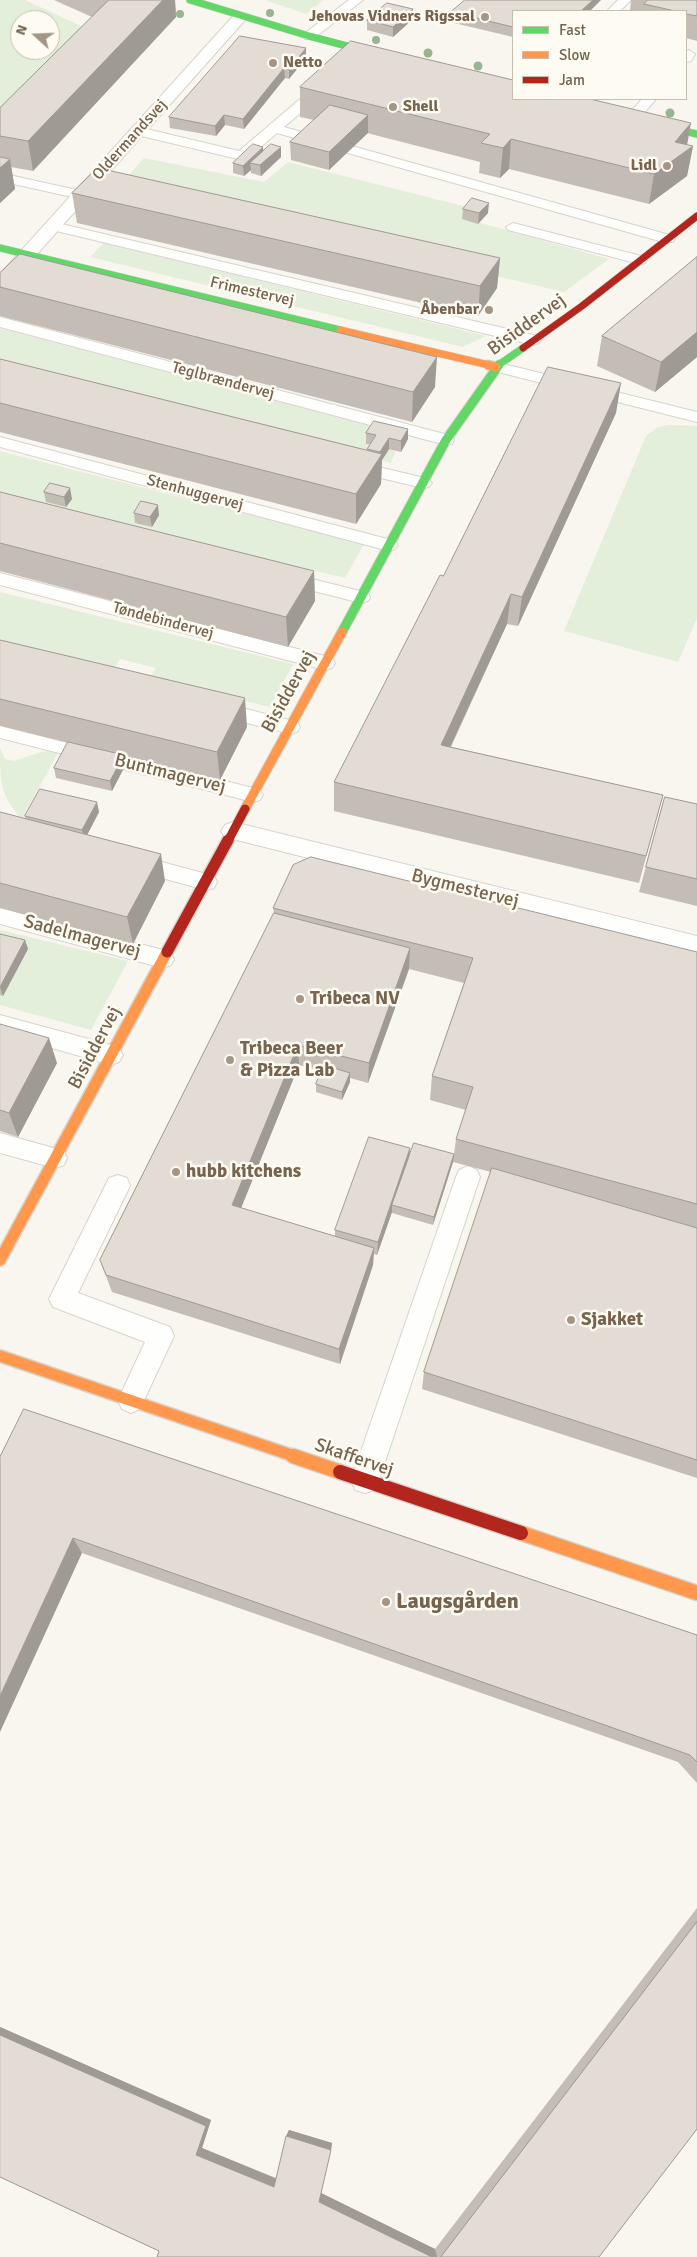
<!DOCTYPE html>
<html>
<head>
<meta charset="utf-8">
<style>
	body { margin:0 }
	#map { position:relative; width:697px; height:2257px; overflow:hidden; background:#f8f6ef; font-family:Signika,sans-serif }
	canvas { display:block }
	.legend { position:absolute; left:512px; top:10px; width:175px; height:90px; box-sizing:border-box; background:#fefbf2; border:1px solid #c8beb0; margin:0; padding:6px 9px; list-style:none; font-size:15px; color:#77634e }
	.legend li { display:flex; align-items:center; gap:10px; height:25px }
	.legend b { width:25px; border:1px solid #c8beb0 }
	.north { position:absolute; left:10px; top:10px; width:50px; height:50px; box-sizing:border-box; background:#fefbf2; border:1px solid #c8beb0; border-radius:50%; rotate:290deg; font-size:14px; font-weight:700; line-height:20px; text-align:center; color:#77634e }
	.north::after { content:''; display:block; margin:auto; width:18px; height:22px; background:#a49686; clip-path:polygon(50% 0,100% 100%,50% 72%,0 100%) }
</style>
</head>
<body>
<div id="map">
<canvas width="697" height="2257"></canvas>
<ul class="legend">
<li><b style="height:6px;background:#63d668"></b>Fast</li>
<li><b style="height:6px;background:#ff974d"></b>Slow</li>
<li><b style="height:6px;background:#b3261e"></b>Jam</li>
</ul>
<div class="north">N</div>
</div>
<script>
const c = document.querySelector('canvas').getContext('2d');
c.lineJoin = 'round';
function paint(path, color) { c.fillStyle = color; c.fill(path, 'evenodd'); }
function stroke(path, color, width, dash) { c.strokeStyle = color; c.lineWidth = width; c.lineCap = dash ? 'butt' : 'round'; c.setLineDash(dash || []); c.stroke(path); }
function label(font, color, halo, rows, align = 'center') {
  c.font = font + ' Signika,sans-serif'; c.lineWidth = 5; c.setLineDash([]); c.textBaseline = 'middle'; c.strokeStyle = halo; c.fillStyle = color; for (const [text, x, y, turn = 0] of rows) {
    c.save(); c.translate(x, y); c.rotate((+turn || 0) * Math.PI / 180); c.textAlign = isNaN(turn) ? turn : align; if (halo) c.strokeText(text, 0, 0); c.fillText(text, 0, 0); c.restore();
  }
}
paint(new Path2D(`
	M0,0H25L90,30L0,119ZM20,20H50V50H20Z
	M265,0H324L306,14Z
	M144,158L264,182L288,162L479,210L470,220L609,259L564,292L118,187Z
	M104,243L486,336L463,347L90,257Z
	M0,328L402,434L391,463L0,369Z
	M668,425L697,426V618L678,662L564,631L646,436L658,427Z
	M0,451L364,544L345,578L0,495Z
	M0,592L293,664L270,707L150,677L156,668L120,659L113,670L0,642Z
	M0,748L5,759L14,761L41,752L60,749L22,819C0,796 0,781 0,748Z
	M0,930L128,961L91,1030L0,1005Z`), '#e3efda');
const lane = new Path2D(`
	M349,0H363L313,39H305L303,36L305,33Z
	M618,0H631L620,11H607Z
	M689,50L695,54L691,61L686,62V51Z
	M325,81L330,82L332,85L330,88L284,127L673,236L675,239L673,242H663L277,133L247,159L242,160L133,134L131,131L138,127L239,151L320,82Z
	M642,99H656L637,121H627L625,118Z
	M0,173L86,192L88,195L81,199L0,181Z
	M53,222L533,335L539,337L541,340L539,343L533,345L48,229L46,226L48,223Z
	M513,223L645,257L647,260L645,263L640,264L508,230L506,227Z
	M0,317L452,436L454,440L452,444L446,445L0,327Z
	M496,362L697,412V422L490,370L488,367L490,364Z
	M0,437L395,541L398,545L395,549L389,551L0,447Z
	M349,460L429,479L432,483L429,487L423,488L343,469L340,465L343,461Z
	M284,572L368,593L370,597L368,601L361,603L278,582L275,578L278,574Z
	M0,573L325,656L332,658L335,663L332,668L325,670L0,585Z
	M215,701L297,722L300,727L297,732L290,734L208,713L205,708L208,703Z
	M0,724L253,788L260,790L263,795L260,800L253,802L0,738Z
	M132,854L214,876L217,882L214,888L206,890L125,868L121,862L125,856Z
	M0,908L163,950L171,953L174,959L171,965L163,968L0,924Z
	M0,1015L111,1045L119,1048L123,1055L119,1062L111,1065L0,1033Z
	M0,1133L64,1151L67,1158L64,1165L55,1168L0,1153Z
	M468,1166L477,1170L480,1177L379,1480L375,1490L365,1493L355,1490L351,1480L456,1177L459,1170Z
	M118,1175L127,1178L130,1186L78,1293L170,1327L174,1336L140,1409L131,1413L122,1409L118,1400L145,1342L53,1307L49,1299L109,1178Z`);
const street = new Path2D(`
	M240,13L247,17L245,20L6,289L0,290V274L235,14Z
	M233,822L697,936V956L225,837L221,831L225,825Z`);
const fastFar1 = new Path2D(`
	M190,0L309,36L381,55
	M655,124L697,134
	M0,248L340,330
	M497,366L523,348`);
const fast = new Path2D(`
	M342,632L446,440L499,365`);
const slowFar3 = new Path2D(`
	M340,330L493,366`);
const slowFar2 = new Path2D(`
	M488,365L496,367
	M245,809L342,632`);
const slowFar1 = new Path2D(`
	M0,1260L167,952
	M0,1356L297,1457`);
const slow = new Path2D(`
	M293,1456L340,1472
	M521,1533L697,1593`);
const jamFar3 = new Path2D(`
	M523,348L582,306L697,216`);
const jamFar2 = new Path2D(`
	M228,841L245,809`);
const jamFar1 = new Path2D(`
	M167,952L228,840`);
const jam = new Path2D(`
	M340,1472L521,1533`);
stroke(lane, '#d7d3cd', 2);
stroke(street, '#d7d3cd', 2);
stroke(fastFar1, '#d6d2c9', 8);
stroke(fast, '#d6d2c9', 11);
stroke(slowFar3, '#d6d2c9', 8);
stroke(slowFar2, '#d6d2c9', 11);
stroke(slowFar1, '#d6d2c9', 14);
stroke(slow, '#d6d2c9', 17);
stroke(jamFar3, '#d6d2c9', 8);
stroke(jamFar2, '#d6d2c9', 11);
stroke(jamFar1, '#d6d2c9', 14);
stroke(jam, '#d6d2c9', 17);
paint(lane, '#fefefd');
paint(street, '#fefefd');
stroke(fastFar1, '#63d668', 7);
stroke(fast, '#63d668', 9);
stroke(slowFar3, '#ff974d', 7);
stroke(slowFar2, '#ff974d', 9);
stroke(slowFar1, '#ff974d', 11);
stroke(slow, '#ff974d', 14);
stroke(jamFar3, '#b3261e', 7);
stroke(jamFar2, '#b3261e', 9);
stroke(jamFar1, '#b3261e', 11);
stroke(jam, '#b3261e', 14);
c.fillStyle = '#9ab392';
for (const [x, y, r] of [
	[270,13,4],
	[180,14,4],
	[376,40,4],
	[428,53,4.5],
	[478,66,4.5],
	[670,113,4.5]
]) { c.beginPath(); c.arc(x, y, r, 0, 2 * Math.PI); c.fill(); }
paint(new Path2D(`
	M54,0H175L176,17L33,171L11,167L15,189L0,203V108L92,17Z
	M631,0H697V41L686,38V11H630Z
	M601,1L513,11V37L450,22L451,12Z
	M413,19L393,37L367,30V20Z
	M306,58L289,79L285,78L244,129L225,125L216,136L170,128L169,117Z
	M300,87L687,145L693,146L687,176L649,204L509,169L500,178L479,173L480,162L367,133L329,170L291,160L290,142L314,120L300,117Z
	M264,151L281,157L261,176L251,173V170L244,176L233,173V163Z
	M72,193L500,258L497,288L478,316L77,223Z
	M463,209L488,213L478,224L462,219Z
	M697,257V357L655,392L597,366L602,336Z
	M0,273L435,387L412,422L0,316Z
	M0,359L367,450L370,444H366V433L408,429V439L401,452L389,449L382,460L381,484L356,524L0,432Z
	M616,413L518,626L507,624L451,747L663,795L639,883L334,811V782L443,576Z
	M0,492L314,571L315,601L288,647L0,571Z
	M44,492L72,499L66,507L46,502Z
	M134,513L159,515L152,527L135,523Z
	M0,640L247,727L220,780L124,757L126,764L112,791L56,778L54,768L68,743L0,726Z
	M665,797L697,804V906L639,892Z
	M0,812L25,819V816L99,812L87,835L165,881L133,944L0,908Z
	M273,908L697,952V1478L422,1389L424,1372L491,1172L453,1162L433,1225L392,1213V1212L377,1255L374,1254L373,1265L340,1364L112,1292L100,1260L274,913ZM409,969L464,983L432,1076L430,1100L466,1110L456,1139L454,1154L409,1157L335,1230V1236L241,1208L299,1065L321,1071L316,1084V1092L342,1100L350,1082V1078L368,1083Z
	M0,934L25,940L28,949L3,996L0,995Z
	M0,1024L57,1063L18,1137L0,1131Z
	M0,1457L697,1635V1783L678,1762L82,1553Z
	M697,1908V2129L599,2257H157L159,2251L0,2177V2027L211,2120L202,2148L276,2178L289,2130L332,2143L331,2150L321,2193L435,2249Z`), '#c3bdb6');
paint(new Path2D(`
	M163,0H175L176,17L33,171L28,141Z
	M593,0H601L590,11H581Z
	M413,9V19L393,37V27Z
	M306,48V58L289,79V69Z
	M284,68L285,78L244,129L243,119Z
	M224,115L225,125L216,136L215,126Z
	M368,115V133L329,170V152Z
	M691,123L686,151L693,146L687,176L649,204L654,174L675,142Z
	M511,139L509,169L500,178L503,148Z
	M263,147L264,158L250,163L251,170L244,176L243,166Z
	M281,147V157L261,176L260,165Z
	M10,159L15,189L0,203V168Z
	M489,203L488,213L478,224L479,213Z
	M500,258L497,288L478,316L480,286Z
	M697,332V357L655,392L661,362Z
	M437,357L435,387L412,422L413,392Z
	M621,383L616,413L518,626L522,597Z
	M408,429V439L401,452V441Z
	M389,438V449L382,460L381,484L356,524V494L380,456V452Z
	M70,488L72,499L66,507L64,497Z
	M158,505L159,515L152,527L150,517Z
	M314,571L315,601L288,647L286,617Z
	M511,594L507,624L438,773L441,745Z
	M245,698L247,727L220,780L217,752Z
	M124,755L126,764L112,791L110,781Z
	M97,802L99,812L85,839L82,830Z
	M161,854L165,881L133,944L127,917Z
	M25,940L28,949L3,996L0,987Z
	M410,948L409,969L368,1083L369,1063Z
	M49,1038L57,1063L18,1137L9,1113Z
	M298,1045L299,1065L235,1223L232,1205Z
	M350,1073V1082L342,1100V1092Z
	M410,1148L409,1163L392,1205V1212L377,1255L378,1242Z
	M454,1154L453,1162L433,1225L434,1217Z
	M374,1248L373,1265L340,1364L339,1349Z
	M73,1538L82,1553L0,1732V1696Z
	M0,2027L211,2120L202,2148L277,2179L274,2187L196,2155L0,2035Z
	M289,2130L332,2143L331,2150L286,2136Z
	M321,2193L435,2249L437,2257H432L319,2202Z`), '#9f9a94');
const building = new Path2D(`
	M109,0H163L28,141L0,136V108Z
	M465,0H593L581,11H513V27L451,12Z
	M648,0H697V16L686,14V11H675L644,4Z
	M387,3L413,9L393,27L367,20Z
	M240,36L306,48L289,69L284,68L243,119L224,115L215,126L169,117Z
	M351,41L513,80V99H590L691,123L675,142L693,146L654,174L511,139L503,148L481,143L490,134L300,87Z
	M330,105L368,115L329,152L290,142Z
	M253,144L263,147L243,166L233,163Z
	M271,144L281,147L260,165L250,163Z
	M0,157L10,159L0,168Z
	M98,168L500,258L480,286L72,193Z
	M472,198L489,203L479,213L463,209Z
	M20,254L437,357L413,392L0,287V273Z
	M697,257V332L661,362L602,336Z
	M0,359L382,454L356,494L0,403Z
	M548,367L621,383L522,597L511,594L441,745L663,795L646,856L334,782L440,575L443,576Z
	M374,421L408,429L401,441L389,438L380,452L367,449L376,435L366,433Z
	M50,483L70,488L64,497L44,492Z
	M0,492L314,571L286,617L0,543Z
	M141,501L158,505L150,517L134,513Z
	M0,640L245,698L217,752L0,699Z
	M68,742L124,755L110,781L54,768Z
	M40,789L97,802L82,830L25,816Z
	M665,797L697,804V879L646,867Z
	M0,812L161,854L127,917L0,883Z
	M311,857L697,952V1204L456,1139L473,1087L432,1076L473,958L273,908L293,865Z
	M274,913L410,948L369,1063L298,1045L232,1205L374,1248L339,1349L106,1275L100,1260Z
	M0,934L25,940L0,987Z
	M0,1024L49,1038L9,1113L0,1110Z
	M324,1065L350,1073L342,1092L316,1084Z
	M369,1137L410,1148L378,1242L335,1230Z
	M414,1143L454,1154L434,1217L392,1205Z
	M492,1168L697,1228V1460L424,1372Z
	M24,1409L697,1635V1762L690,1755L73,1538L0,1696V1457Z
	M697,1922V2129L599,2257H441Z
	M0,2035L206,2126L196,2155L274,2187L286,2136L331,2150L319,2202L432,2257H157L159,2251L0,2177Z`);
paint(building, '#e3dcd4');
stroke(building, '#9f9a94', 1);
for (const [x, y, r, color] of [
	[485,17,5,"#a49686"],
	[273,63,5,"#a49686"],
	[393,107,5,"#a49686"],
	[667,166,5,"#a49686"],
	[489,310,5,"#a49686"],
	[300,999,5,"#a49686"],
	[230,1060,5,"#a49686"],
	[176,1172,5,"#a49686"],
	[571,1320,5,"#a49686"],
	[386,1602,5,"#a49686"]
]) { const dot = new Path2D(); dot.arc(x, y, r, 0, 2 * Math.PI); c.fillStyle = color; c.fill(dot); stroke(dot, '#fefbf2', 2); }
label('bold 16px', '#77634e', '#fefbf2', [
	["Jehovas Vidners Rigssal",475,17],
	["Netto",283,63,"left"],
	["Shell",403,107,"left"],
	["Lidl",657,166],
	["Åbenbar",479,310]
], 'right');
label('16px', '#77634e', '#fefbf2', [
	["Oldermandsvej",130,140,-48],
	["Frimestervej",252,292,13],
	["Teglbrændervej",223,381,15],
	["Stenhuggervej",195,493,15],
	["Tøndebindervej",163,621,15]
]);
label('19px', '#77634e', '#fefbf2', [
	["Bisiddervej",527,325,-36],
	["Bisiddervej",289,692,-61],
	["Buntmagervej",170,774,14],
	["Bygmestervej",465,889,14],
	["Sadelmagervej",82,937,15],
	["Bisiddervej",95,1048,-62],
	["Skaffervej",354,1458,19]
]);
label('bold 19px', '#77634e', '#fefbf2', [
	["Tribeca NV",310,999],
	["Tribeca Beer",240,1049],
	["& Pizza Lab",240,1071],
	["hubb kitchens",186,1172],
	["Sjakket",581,1320]
], 'left');
label('bold 22px', '#77634e', '#fefbf2', [
	["Laugsgården",396,1602]
], 'left');
</script>
</body>
</html>
